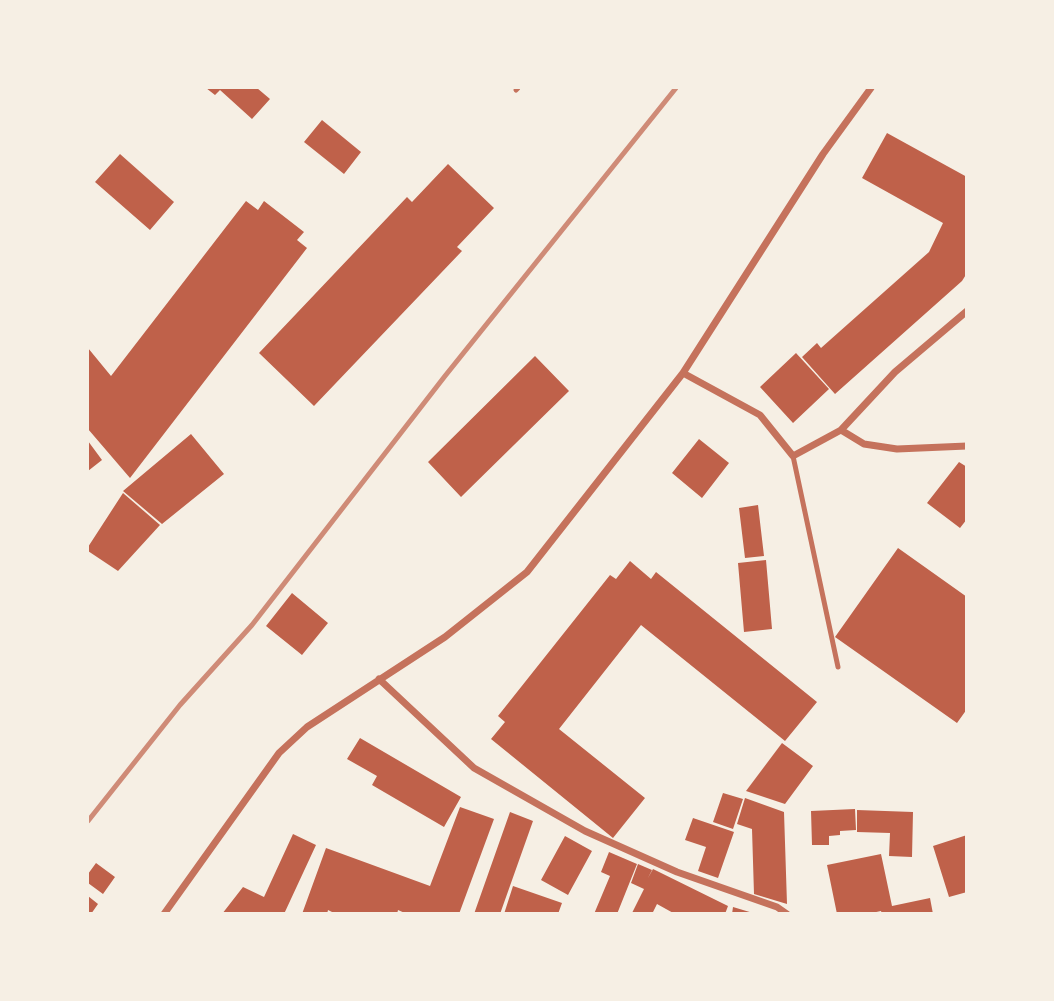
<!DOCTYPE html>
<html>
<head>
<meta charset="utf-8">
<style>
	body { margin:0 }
	#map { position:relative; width:1054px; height:1001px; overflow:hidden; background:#f6efe4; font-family:Helvetica,sans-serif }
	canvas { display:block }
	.frame { position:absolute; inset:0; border:89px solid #f6efe4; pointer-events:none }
</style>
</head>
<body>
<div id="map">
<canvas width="1054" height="1001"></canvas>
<div class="frame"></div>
</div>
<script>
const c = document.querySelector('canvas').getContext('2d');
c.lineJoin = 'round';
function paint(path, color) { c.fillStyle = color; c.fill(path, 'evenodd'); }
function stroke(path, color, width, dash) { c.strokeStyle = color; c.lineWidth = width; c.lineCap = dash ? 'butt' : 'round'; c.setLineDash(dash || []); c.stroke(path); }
paint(new Path2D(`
	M206,88H257L270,99L252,119L220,90L215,95Z
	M322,120L361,152L344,174L304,142Z
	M887,133L967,177V273L962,281L835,394L802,357L817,343L821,348L929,252L943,223L862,178Z
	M120,154L174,202L150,230L95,182Z
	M448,164L494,208L457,247L462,251L314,406L259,353L407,197L412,202Z
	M246,201L258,210L264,201L304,232L297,240L307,248L130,478L88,429V348L111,376Z
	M796,353L829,389L793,423L760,387Z
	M535,356L569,391L461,497L428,462Z
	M191,434L224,474L162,524L123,491Z
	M699,439L729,463L702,498L672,473Z
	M88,441L102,460L88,471Z
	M959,462L967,467V519L960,528L927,503Z
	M123,493L160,525L118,571L88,551V547Z
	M758,505L764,556L745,558L739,508Z
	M898,548L967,597V709L957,723L835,637Z
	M766,560L772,629L744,632L738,563Z
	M630,561L651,579L656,572L817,702L785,741L641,625L559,729L645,798L613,838L491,739L505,722L498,716L610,575L616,579Z
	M292,593L328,623L302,655L266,626Z
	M360,738L461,797L444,827L372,785L377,776L347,759Z
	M782,743L813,766L785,804L746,791Z
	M723,793L743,799L733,829L713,822Z
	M745,798L784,812L787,904L754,894L752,829L737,824Z
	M460,807L494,819L459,914H407L398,910L397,914H336L328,910L327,914H302L326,848L430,886Z
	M855,809L856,830L840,831V835L829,836V845H812L811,811Z
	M857,810L913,812L912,857L889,856L890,833L857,832Z
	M510,812L533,821L500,914H474Z
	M693,818L734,832L718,878L698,871L706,847L685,840Z
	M293,834L316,845L284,914H222L243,887L264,897Z
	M967,835V892L949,897L933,846Z
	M565,836L592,851L568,895L541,880Z
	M609,852L637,864L617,914H594L610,876L601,872Z
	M881,854L892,906L930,898L933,914H882L881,911L867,914H837L827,865Z
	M96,863L115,877L103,894L88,883V874Z
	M638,864L652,870L648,878L653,869L728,906L725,914H675L657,904L652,914L632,913L644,889L631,883Z
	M513,886L562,903L558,914H504Z
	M88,896L98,904L91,914H88Z
	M733,907L753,913V914H732Z`), '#bf614a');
stroke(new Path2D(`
	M516,90L518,88
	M793,456L838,667`), '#c5725c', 5);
stroke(new Path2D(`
	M683,373L760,415L793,456L841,430L895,372L967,311
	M841,430L864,444L897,449L967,446
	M379,679L474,768L585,831L677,872L777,907L787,914
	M164,914L279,753L307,727L445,637L527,572L683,373L823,154L871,88`), '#c5725c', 7);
stroke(new Path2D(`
	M88,821L180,705L252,625L445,376L676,88`), '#cf8b77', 5);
</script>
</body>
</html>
